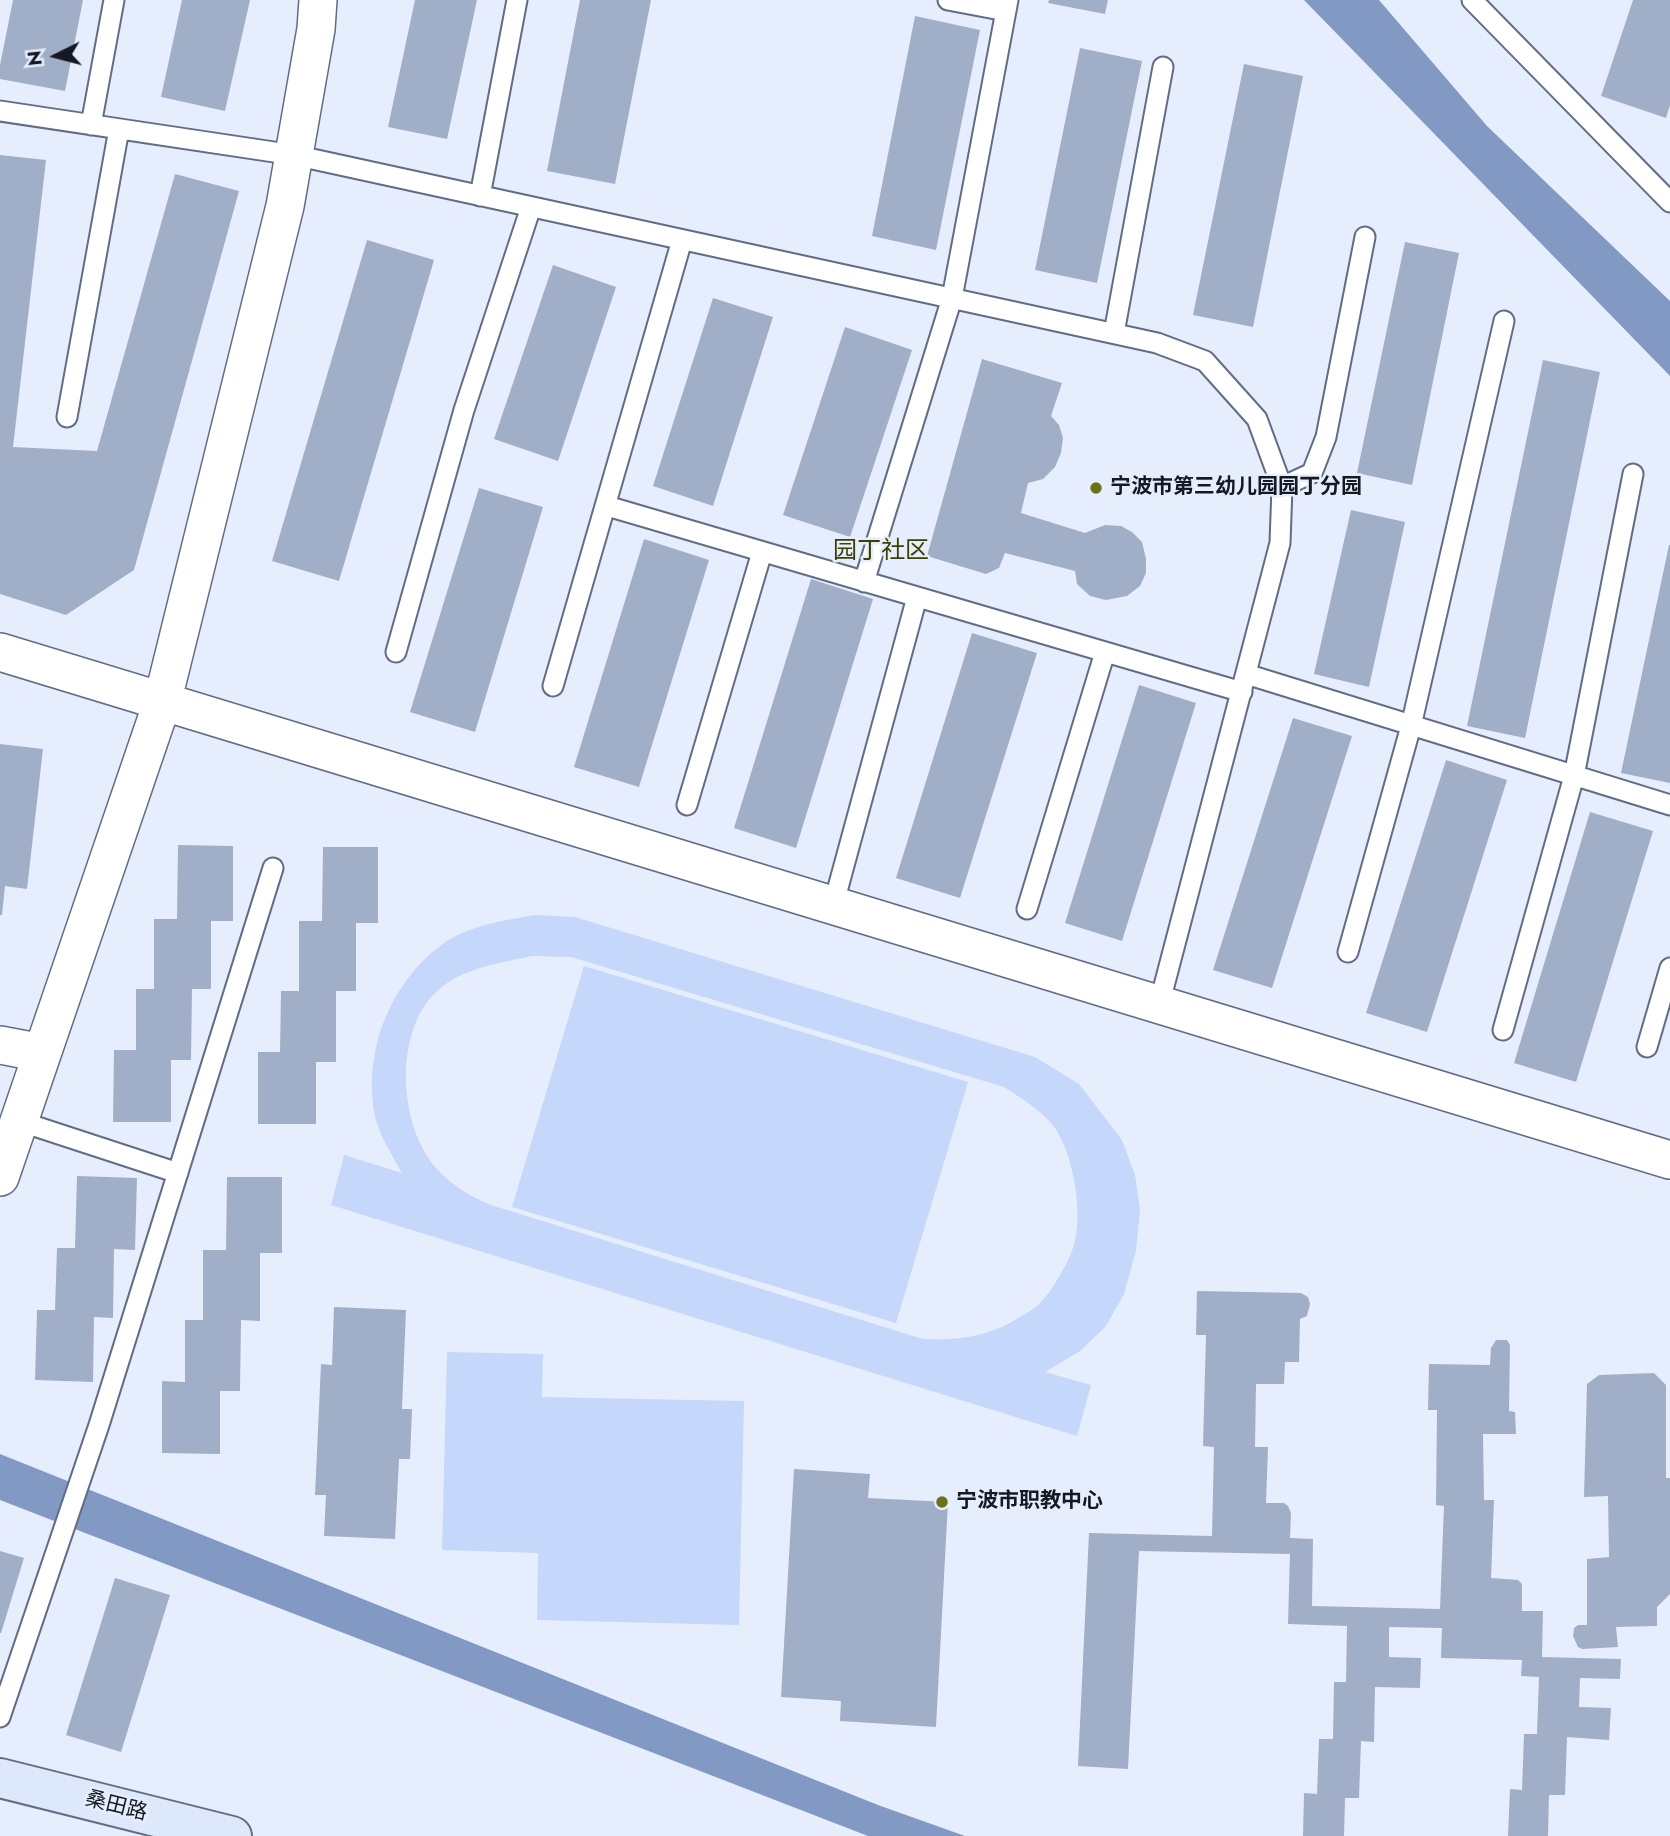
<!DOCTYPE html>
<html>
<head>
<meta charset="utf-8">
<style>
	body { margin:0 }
	#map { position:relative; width:1670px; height:1836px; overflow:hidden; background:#e6eefe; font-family:Jost,sans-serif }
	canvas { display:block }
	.north { position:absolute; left:21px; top:21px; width:70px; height:70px; -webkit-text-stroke:5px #e6eefe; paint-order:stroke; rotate:264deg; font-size:19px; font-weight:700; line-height:28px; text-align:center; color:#141922 }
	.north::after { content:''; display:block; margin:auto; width:24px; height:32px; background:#141922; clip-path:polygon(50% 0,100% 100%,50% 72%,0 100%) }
</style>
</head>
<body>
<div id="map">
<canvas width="1670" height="1836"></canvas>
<div class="north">N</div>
</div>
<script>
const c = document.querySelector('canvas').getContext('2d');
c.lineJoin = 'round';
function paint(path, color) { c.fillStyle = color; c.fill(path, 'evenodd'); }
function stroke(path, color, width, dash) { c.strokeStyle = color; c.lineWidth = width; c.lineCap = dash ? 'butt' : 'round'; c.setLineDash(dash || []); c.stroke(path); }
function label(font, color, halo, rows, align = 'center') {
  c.font = font + ' Jost,"Noto Sans SC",sans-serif'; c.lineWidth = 5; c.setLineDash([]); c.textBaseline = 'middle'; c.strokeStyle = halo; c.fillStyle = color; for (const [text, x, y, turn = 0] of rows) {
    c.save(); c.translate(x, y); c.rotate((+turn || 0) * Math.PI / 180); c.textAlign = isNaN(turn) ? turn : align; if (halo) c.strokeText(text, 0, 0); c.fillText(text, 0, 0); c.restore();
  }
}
paint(new Path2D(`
	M535,915L575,917L1035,1057L1079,1084L1122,1140L1135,1175L1140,1210L1136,1251L1124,1294L1106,1326L1080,1351L1045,1372L1091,1385L1077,1436L331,1205L344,1155L402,1173C393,1157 381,1138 376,1120C360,1052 393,974 452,938C477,924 507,920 535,915ZM532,956L571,957L1004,1087C1022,1099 1045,1112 1057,1131C1074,1160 1083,1213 1074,1245C1069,1262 1051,1293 1038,1305C1033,1310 1026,1313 1020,1317C990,1336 959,1341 923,1339L491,1205C472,1197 452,1186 438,1170C398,1128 393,1031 437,991C462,968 500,963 532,956Z
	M584,966L968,1082L896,1323L512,1207Z
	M447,1352L543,1354L542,1397L744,1401L739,1625L537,1620L538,1553L442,1550Z`), '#c5d7fa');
paint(new Path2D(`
	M1304,0H1379L1487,126L1670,301V376Z
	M0,1454L878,1805L965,1836H868L0,1500Z`), '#8299c4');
paint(new Path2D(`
	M13,0H83L65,91L0,79V65Z
	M182,0H250L225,111L161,97Z
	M415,0H477L447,139L388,127Z
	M580,0H651L615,184L547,171Z
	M1049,0H1108L1105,14L1048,3Z
	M1633,0H1670V105L1666,118L1601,96Z
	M915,16L980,30L936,250L872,236Z
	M1080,48L1142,61L1097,283L1035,270Z
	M1244,64L1303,76L1253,327L1193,315Z
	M0,155L46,160L13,447L97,451L175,174L239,191L134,570L66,615L0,594Z
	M367,240L434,260L339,581L272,561Z
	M1405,242L1459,253L1412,485L1357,473Z
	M553,265L616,287L558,461L494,439Z
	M713,298L773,317L713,506L653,486Z
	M845,327L912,350L850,537L783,515Z
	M982,359L1062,383L1051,416L1059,425L1063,438L1061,453L1055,467L1043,479L1028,483L1021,513L1085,533L1105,525L1121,526L1132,532L1142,542L1146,559V573L1140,586L1127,596L1106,600L1090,596L1077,584L1075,571L1005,553L999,568L986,574L927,556Z
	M1543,360L1600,372L1525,738L1467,726Z
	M479,488L543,507L475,732L410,712Z
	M1351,510L1405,522L1369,687L1314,674Z
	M644,539L709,560L639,787L574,767Z
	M1669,545H1670V783L1621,773Z
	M811,579L873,599L796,848L734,828Z
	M972,633L1037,653L960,898L896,878Z
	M1139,685L1196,703L1122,941L1065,923Z
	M1293,718L1352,736L1272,988L1213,970Z
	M0,744L43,749L27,889L5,886L2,915H0Z
	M1446,760L1507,780L1427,1032L1366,1013Z
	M1590,812L1653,831L1576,1082L1514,1063Z
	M178,845L233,846V921H211V989H192L191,1060H171V1122H113L114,1050H136V989H154V919H177Z
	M323,847H378V923H356V991H336V1062H316V1124H258V1052H280L281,991H299V921H322Z
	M77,1176L137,1178L135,1250L114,1249L113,1318L94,1317L93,1382L35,1380L37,1310H55L57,1248H75Z
	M227,1177H282V1253H260V1321L241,1320L240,1391H220V1454L162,1453V1381L185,1382V1320H203V1250H226Z
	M1197,1291L1301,1293L1308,1297L1310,1304L1307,1316L1300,1319L1299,1362H1285L1284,1384H1256L1255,1447H1268L1266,1503H1284L1288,1506L1291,1513L1290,1538L1313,1539L1312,1606L1440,1609L1444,1506L1436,1505L1437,1410H1428L1429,1364L1490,1365L1491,1348L1496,1340H1507L1510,1345L1509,1411L1515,1412L1516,1434H1483L1484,1500H1494L1491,1578L1518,1580L1522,1584V1611H1543L1542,1657L1621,1659L1620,1679L1580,1678L1579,1707L1611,1708L1609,1740L1567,1737L1565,1795H1549L1548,1836H1508L1510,1789L1522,1790L1524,1734H1537L1539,1677L1521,1676L1522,1660L1441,1658L1442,1628L1389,1627V1657L1421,1658L1420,1688L1375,1687L1374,1742L1361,1741L1359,1798H1345L1344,1836H1303L1304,1793L1317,1794L1319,1739H1333L1334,1682H1346L1347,1626L1288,1624L1290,1554L1139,1551L1128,1769L1078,1766L1089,1533L1212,1536L1214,1447L1203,1446L1206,1335H1196Z
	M334,1307L406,1310L402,1409H412L410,1459H399L395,1539L324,1536L326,1495H315L321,1364L332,1365Z
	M1654,1373L1666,1385V1478H1670V1594L1657,1607V1626L1616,1627L1618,1647L1582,1649L1578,1647L1573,1636L1574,1628L1578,1625H1587V1559L1609,1557L1608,1496L1584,1497L1587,1384L1599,1375Z
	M794,1469L870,1474L868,1498L948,1502L936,1727L840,1721L841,1701L781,1697Z
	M0,1551L24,1558L1,1633H0Z
	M115,1578L170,1595L121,1752L66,1735Z`), '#a1aec8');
const lane = new Path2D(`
	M948,0L1006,11
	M1472,0L1670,202
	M0,111L294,155L1157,343L1205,361L1257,419L1282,487L1280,543L1159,1005
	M91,125L114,0
	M480,196L517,0
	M1114,333L1163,67
	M67,417L119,129
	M1282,487L1312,473L1326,437L1365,237
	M607,506L1242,692
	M864,582L952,298L1008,0
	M396,652L464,410L531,207
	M1246,674L1670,805
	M553,686L682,240
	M687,805L762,552
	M833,906L917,597
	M1027,909L1105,652
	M1348,952L1411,726L1504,321
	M1503,1030L1574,776L1633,474
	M1647,1047L1670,968
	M19,1121L178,1173
	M0,1717L99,1425L273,868`);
const street = new Path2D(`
	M0,652L1670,1160
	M0,1045L42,1053
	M0,1177L162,703L285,206L316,29L318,0`);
const secondary = new Path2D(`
	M0,1778L232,1836`);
stroke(lane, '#616d85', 23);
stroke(street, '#616d85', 40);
stroke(secondary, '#616d85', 42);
stroke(lane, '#fff', 19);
stroke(street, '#fff', 37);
stroke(secondary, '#dee8fb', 38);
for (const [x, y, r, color] of [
	[1096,488,7,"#6b7118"],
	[942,1502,7,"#6b7118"]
]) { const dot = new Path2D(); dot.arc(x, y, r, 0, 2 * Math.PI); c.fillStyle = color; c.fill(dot); stroke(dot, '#e6eefe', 2.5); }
label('bold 21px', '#141922', '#e6eefe', [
	["宁波市第三幼儿园园丁分园",1110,488],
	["宁波市职教中心",956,1502]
], 'left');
label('21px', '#141922', '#e6eefe', [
	["桑田路",116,1807,14]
]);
label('24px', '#3b3f00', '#e6eefe', [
	["园丁社区",881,552]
]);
</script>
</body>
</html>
